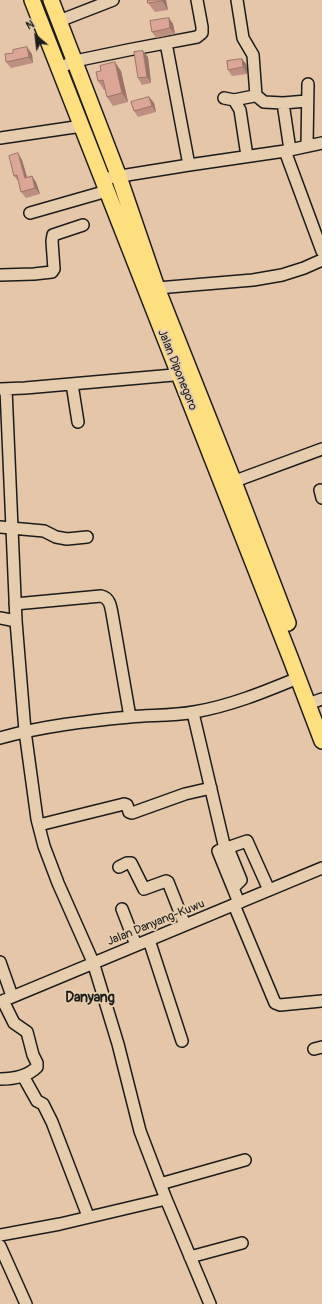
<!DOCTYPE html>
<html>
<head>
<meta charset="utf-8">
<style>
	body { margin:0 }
	#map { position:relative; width:322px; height:1304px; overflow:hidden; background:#e5c6a9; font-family:Pangolin,sans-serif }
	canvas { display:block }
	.north { position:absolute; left:16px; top:16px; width:40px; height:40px; -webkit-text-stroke:3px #e5cdad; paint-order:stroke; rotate:332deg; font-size:11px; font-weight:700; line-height:16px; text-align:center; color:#1c1c1c }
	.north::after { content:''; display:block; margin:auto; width:14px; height:18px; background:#1c1c1c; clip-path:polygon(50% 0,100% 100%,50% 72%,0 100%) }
</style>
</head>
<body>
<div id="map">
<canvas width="322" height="1304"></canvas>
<div class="north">N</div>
</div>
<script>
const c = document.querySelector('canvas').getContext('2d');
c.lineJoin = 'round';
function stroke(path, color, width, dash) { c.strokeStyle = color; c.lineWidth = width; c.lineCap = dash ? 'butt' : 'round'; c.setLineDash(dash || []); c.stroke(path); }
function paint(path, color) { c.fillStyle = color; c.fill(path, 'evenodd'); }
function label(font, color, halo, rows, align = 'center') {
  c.font = font + ' Pangolin,sans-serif'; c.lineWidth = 4; c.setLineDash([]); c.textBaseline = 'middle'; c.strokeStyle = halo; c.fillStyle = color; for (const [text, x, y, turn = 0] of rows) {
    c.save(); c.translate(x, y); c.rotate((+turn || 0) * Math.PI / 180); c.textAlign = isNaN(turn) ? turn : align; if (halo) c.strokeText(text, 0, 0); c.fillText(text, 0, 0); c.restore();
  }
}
const minor = new Path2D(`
	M237,0L243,38L253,55L256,96
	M59,21L113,0
	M166,43L189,165
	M59,68L75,61L128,50L197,37L202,33V27L197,0
	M224,98L234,100L240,110L247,156
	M234,100L254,96L258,97L264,102L283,103L307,101
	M283,103L290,150
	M0,138L82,126
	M307,146L308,84
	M285,151L322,251
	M102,179L189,165L285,151L322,143
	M30,213L107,191
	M0,275L34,274L52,272L54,269L52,241L53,235L83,225
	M157,288L253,280L282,275L304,268L322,260
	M72,384L78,422
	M0,389L25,388L185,374
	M6,389L16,621L25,731L37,819L44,846L58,883L93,962L118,1044L140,1131L166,1199L210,1304
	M227,484L322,449
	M320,490L322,498
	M0,527L44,531L56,537L67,539L87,537
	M15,604L101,596C111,598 111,609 113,619L130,717
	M0,618L16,621
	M308,704L322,699
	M193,713L225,849
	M0,738C42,726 87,721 130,717C151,715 173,716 194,712C230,706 264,692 298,678
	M39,825L124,804L127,805L129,812L132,813L185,794L211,788
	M228,848L241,880L233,888L239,903
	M119,867L127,863H131L144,889L166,881L168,882L185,925
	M233,888L218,851L247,841L269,890
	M234,905L275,1003L280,1005L322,1001
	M122,909L136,945
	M149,940L182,1041
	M0,962L12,996
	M0,1002L322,868
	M314,1049L322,1047
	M23,1076L37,1101L43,1104L52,1122L88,1216
	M0,1079C13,1079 27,1077 37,1067V1063L33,1055L27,1032L14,1023L3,1001
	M160,1184L245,1160
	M0,1235L60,1224L166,1199
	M0,1246L26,1304
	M190,1257L242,1243`);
const major = new Path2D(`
	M32,0L290,657L322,741
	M51,0L119,177L157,288L234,482L288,623`);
stroke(minor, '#1c1c1c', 14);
stroke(major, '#1c1c1c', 18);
stroke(minor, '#e5cdad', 11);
stroke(major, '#fedf80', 15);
paint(new Path2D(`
	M166,0L168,10L155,12L148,3Z
	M169,18L173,24L175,34L156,38L152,32Z
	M32,54L33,63L11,68L6,62Z
	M148,57L151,83L142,85L138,78Z
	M242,59L247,65V74L232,76L228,70Z
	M121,71L128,102L113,106L107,97L105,90H104L98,81Z
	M149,97L154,103L156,112L138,117L134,111Z
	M22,160L27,177L36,182L40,194L26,198L21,192L19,182L14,176Z`), '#bd8f81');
paint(new Path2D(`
	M161,0H166L168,10L162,1Z
	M169,18L173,24L175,34L170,28Z
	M27,47L32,54L33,63L29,57Z
	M143,51L148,57L151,83L147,77Z
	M242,59L247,65V74L243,67Z
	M115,62L121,71L128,102L122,93Z
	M149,97L154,103L156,112L152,106Z
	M18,153L22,160L29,184L25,178Z
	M32,176L36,182L40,194L35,188Z`), '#9a7469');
const building = new Path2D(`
	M148,0H161L162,1L148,3Z
	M169,18L170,28L152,32L150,21Z
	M27,47L29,57L6,62L5,54L13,53V50Z
	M143,51L147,77L138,78L134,52Z
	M242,59L243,67L228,70L227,61Z
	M115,62L122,93L107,97L103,80L98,81L96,72L101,71L100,66Z
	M149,97L152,106L134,111L131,102Z
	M18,153L25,178L32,176L35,188L21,192L17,175L14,176L9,156Z`);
paint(building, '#dca696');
stroke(building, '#9a7469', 1);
label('12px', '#1c1c1c', '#e5cdad', [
	["Jalan Diponegoro",177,370,68],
	["Jalan Danyang-Kuwu",156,923,-22]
]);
label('bold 14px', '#1c1c1c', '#e5cdad', [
	["Danyang",90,998]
]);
</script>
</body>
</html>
